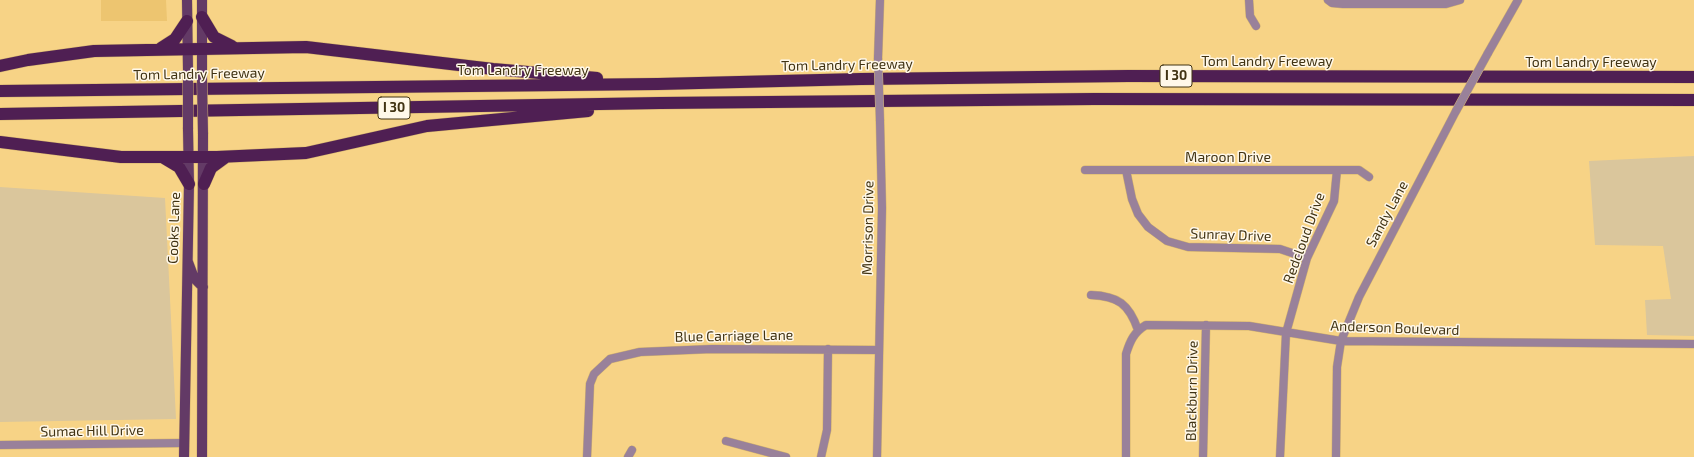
<!DOCTYPE html>
<html>
<head>
<meta charset="utf-8">
<style>
	body { margin:0 }
	canvas { display:block; background:#f7d386 }
</style>
</head>
<body>
<canvas width="1694" height="457"></canvas>
<script>
const c = document.querySelector('canvas').getContext('2d');
c.lineJoin = 'round';
function paint(path, color) { c.fillStyle = color; c.fill(path, 'evenodd'); }
function stroke(path, color, width, dash) { c.strokeStyle = color; c.lineWidth = width; c.lineCap = dash ? 'butt' : 'round'; c.setLineDash(dash || []); c.stroke(path); }
function label(font, color, halo, rows, align = 'center') {
  c.font = font + ' "Exo 2",sans-serif'; c.lineWidth = 3; c.setLineDash([]); c.textBaseline = 'middle'; c.strokeStyle = halo; c.fillStyle = color; for (const [text, x, y, turn = 0] of rows) {
    c.save(); c.translate(x, y); c.rotate((+turn || 0) * Math.PI / 180); c.textAlign = isNaN(turn) ? turn : align; if (halo) c.strokeText(text, 0, 0); c.fillText(text, 0, 0); c.restore();
  }
}
paint(new Path2D(`
	M101,0H166L167,21H101Z`), '#edc570');
paint(new Path2D(`
	M1694,156V336L1647,335L1645,300L1671,299L1663,246L1595,245L1589,161Z
	M0,187L165,198L176,419L0,422Z`), '#dac69c');
const minor = new Path2D(`
	M1249,0L1250,16L1256,26
	M1328,0L1332,3L1343,4H1446L1460,0
	M1488,53L1518,0
	M878,58L880,0
	M1085,170H1359L1369,177
	M1126,170L1132,199L1138,214L1148,227L1167,241L1188,247L1280,249L1307,258
	M1091,295C1118,296 1129,304 1138,330
	M726,441L786,457
	M0,445L184,443
	M587,457L590,384L594,374L610,359L640,352L712,349L878,350
	M628,457L632,450
	M821,457L827,430L828,349
	M877,457L882,208L880,121
	M1126,457V354C1130,341 1134,332 1146,325L1249,326L1341,341L1694,344
	M1203,457L1206,325
	M1280,457L1286,333L1307,258L1334,201L1337,170
	M1336,457L1337,367L1341,341L1359,297L1456,111`);
const major = new Path2D(`
	M187,0L188,70
	M202,0V79
	M188,262L194,278L203,287
	M184,457L189,184L188,129
	M202,457L203,134`);
const highway = new Path2D(`
	M202,17L214,37L232,46
	M161,48L175,39L187,21
	M0,66L28,60L94,51L306,47L493,69L597,78
	M0,91L658,84L861,79L1128,76L1694,77
	M0,114L660,103L1094,99L1694,100
	M0,142L121,157H217L306,153L427,126L588,111
	M164,158L179,167L189,184
	M204,184L211,168L226,157`);
stroke(minor, '#d3b36f', 9);
stroke(major, '#d3b36f', 11);
stroke(highway, '#d3b36f', 13);
stroke(minor, '#99819a', 8);
stroke(major, '#633a66', 10);
stroke(highway, '#4f1f53', 12);
const minorBridge = new Path2D(`
	M878,58L880,121
	M1456,111L1488,53`);
const majorBridge = new Path2D(`
	M188,70V129
	M202,79L203,134`);
stroke(minorBridge, '#d3b36f', 9, []);
stroke(majorBridge, '#d3b36f', 11, []);
stroke(minorBridge, '#99819a', 8);
stroke(majorBridge, '#633a66', 10);
for (const [x, y, w] of [
	[1176,76,32],
	[394,108,32]
]) { const box = new Path2D(); box.roundRect(x - w / 2, y - 11, w, 22, 3); c.fillStyle = '#fff8e9'; c.fill(box); stroke(box, '#413313', 1); }
label('bold 13px', '#413313', null, [
	["I 30",1176,76],
	["I 30",394,108]
]);
label('14px', '#413313', '#fff8e9', [
	["Tom Landry Freeway",1267,61],
	["Tom Landry Freeway",1591,62],
	["Tom Landry Freeway",847,65,-1],
	["Tom Landry Freeway",523,70],
	["Tom Landry Freeway",199,74,-1],
	["Maroon Drive",1228,157],
	["Sandy Lane",1387,214,-62],
	["Cooks Lane",174,228,-88],
	["Morrison Drive",868,228,-89],
	["Sunray Drive",1231,235,2],
	["Redcloud Drive",1304,238,-70],
	["Anderson Boulevard",1395,328,2],
	["Blue Carriage Lane",734,336,-1],
	["Blackburn Drive",1192,391,-89],
	["Sumac Hill Drive",92,431,-1]
]);
</script>
</body>
</html>
